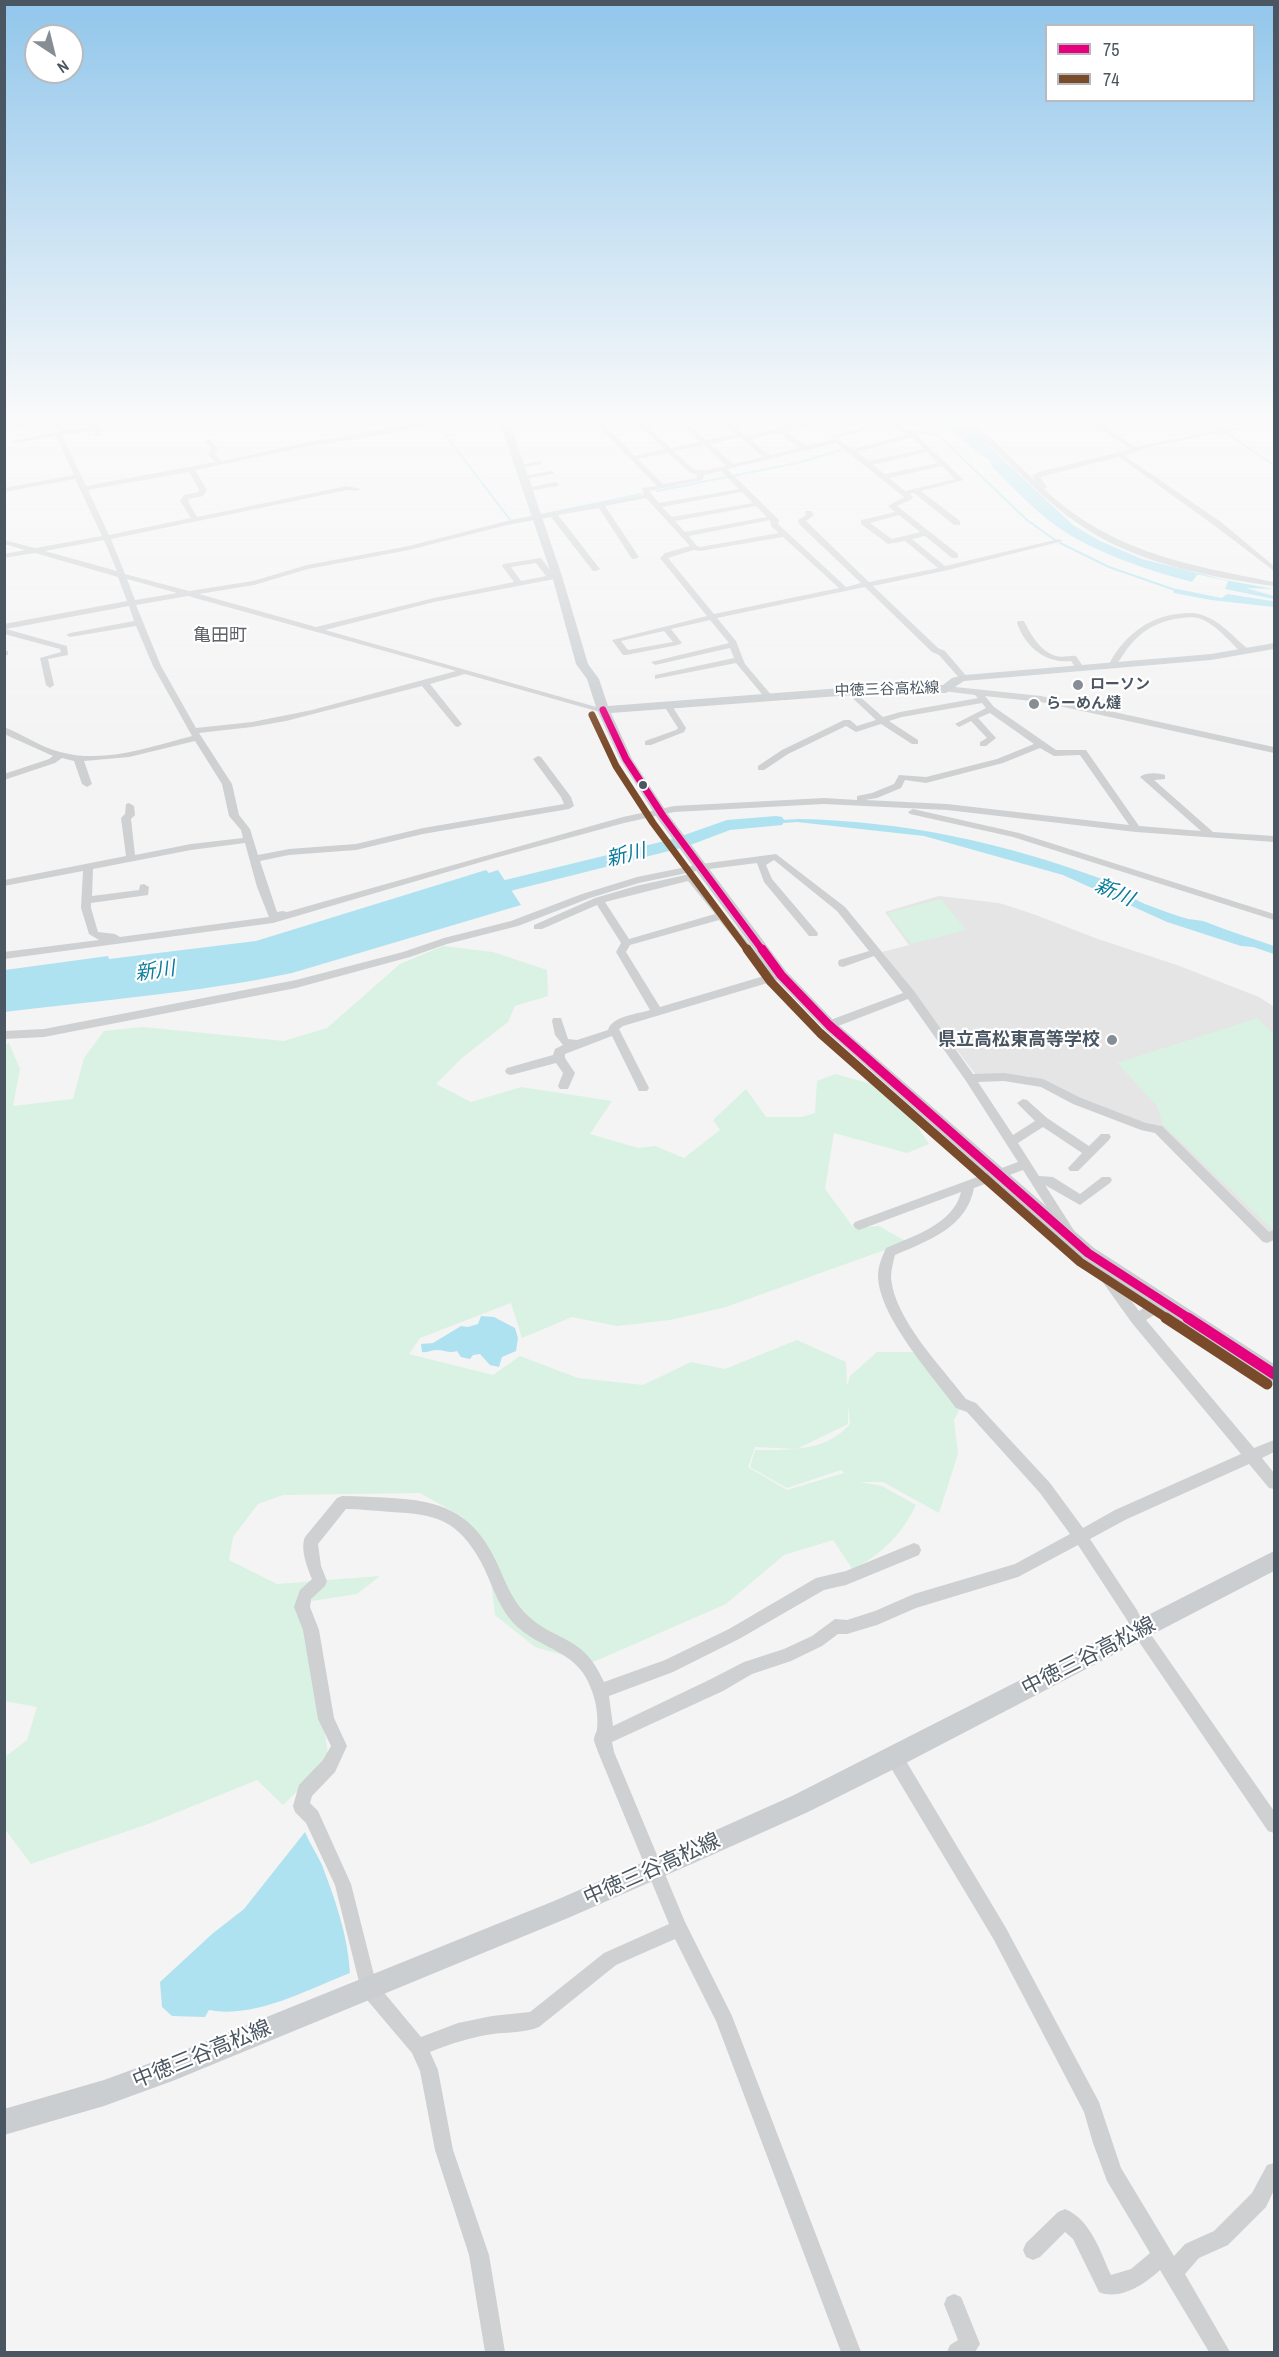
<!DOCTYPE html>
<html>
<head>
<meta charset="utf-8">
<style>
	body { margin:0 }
	#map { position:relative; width:1279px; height:2357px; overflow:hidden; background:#f4f4f4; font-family:"Archivo Narrow",sans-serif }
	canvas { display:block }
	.frame { position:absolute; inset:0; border:6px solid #4a5661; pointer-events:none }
	.legend { position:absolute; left:1045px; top:24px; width:210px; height:78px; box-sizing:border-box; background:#fff; border:2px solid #b7bbc0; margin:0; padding:8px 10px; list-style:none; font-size:18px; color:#4a5661 }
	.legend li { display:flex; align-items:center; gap:12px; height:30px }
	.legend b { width:30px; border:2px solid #b7bbc0 }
	.north { position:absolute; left:24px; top:24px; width:60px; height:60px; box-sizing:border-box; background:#fff; border:2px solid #b7bbc0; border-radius:50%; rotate:145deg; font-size:16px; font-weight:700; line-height:24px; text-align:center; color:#4a5661 }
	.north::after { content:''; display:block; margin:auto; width:21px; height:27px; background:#868d94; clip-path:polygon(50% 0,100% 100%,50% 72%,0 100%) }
</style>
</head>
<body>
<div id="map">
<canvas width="1279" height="2357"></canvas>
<div class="frame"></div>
<ul class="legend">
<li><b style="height:8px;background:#e5007d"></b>75</li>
<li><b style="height:8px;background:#7a4b2a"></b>74</li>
</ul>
<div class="north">N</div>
</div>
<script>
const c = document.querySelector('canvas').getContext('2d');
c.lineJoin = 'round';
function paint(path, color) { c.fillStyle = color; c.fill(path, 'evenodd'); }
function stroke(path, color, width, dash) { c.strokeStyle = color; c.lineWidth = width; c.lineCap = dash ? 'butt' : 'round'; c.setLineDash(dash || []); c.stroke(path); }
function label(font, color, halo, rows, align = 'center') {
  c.font = font + ' "Archivo Narrow","Noto Sans JP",sans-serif'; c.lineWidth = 4.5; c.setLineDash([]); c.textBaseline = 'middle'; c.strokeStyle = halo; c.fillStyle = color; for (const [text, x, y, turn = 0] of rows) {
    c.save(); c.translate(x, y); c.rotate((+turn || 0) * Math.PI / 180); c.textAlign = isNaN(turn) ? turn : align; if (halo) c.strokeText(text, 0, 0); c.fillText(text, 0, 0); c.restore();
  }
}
paint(new Path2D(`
	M939,896L999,903L1033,914L1098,939L1177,965L1259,997L1274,1007V1232L1268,1235L1160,1125H1148L1083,1102L1027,1076L976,1075L882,952L909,945L885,912Z`), '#e6e5e6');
paint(new Path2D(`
	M941,899L966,930L911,944L887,913Z
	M443,946L493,952L547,970L548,996L515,1006L508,1022L462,1058L436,1084L471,1102L521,1087L612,1101L590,1134L638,1148L655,1146L684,1158L720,1130L713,1120L746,1089L766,1117H802L815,1113L817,1081L835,1074L879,1086L903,1104L929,1144L907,1153L834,1133L825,1189L854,1228L879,1226L907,1242L726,1307L670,1320L617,1326L572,1317L522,1338L511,1303L420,1338L409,1354L493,1375L520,1356L578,1378L643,1385L691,1362L725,1369L797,1340L846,1362L847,1386L850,1376L877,1352H917L960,1409L954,1420L958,1454L939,1513L883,1482H860L882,1486L916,1505C901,1536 882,1553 853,1570L833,1540L784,1555L726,1604L591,1663L535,1647L495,1615L490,1571L463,1517L420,1493L283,1495L258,1504L233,1537L229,1560L277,1584L380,1576L357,1594L305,1602L329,1760L283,1805L257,1780L151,1823L31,1864L7,1832H4L5,1757L27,1740L37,1707L4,1701V1045L9,1043L20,1069L13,1106L73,1099L84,1058L104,1031L143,1027L284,1041L327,1028L400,964ZM848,1405L850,1424C826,1452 788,1450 755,1450L750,1467L787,1488L841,1470L844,1473L787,1490L748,1467L755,1447L797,1449L848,1424Z
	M1258,1018L1274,1035V1227L1271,1228L1163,1125L1157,1106L1117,1063Z`), '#d9f2e3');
paint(new Path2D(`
	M936,420H957L977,435L1073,525L1100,541L1142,559L1225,580L1274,589L1246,588L1274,596V599L1225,589L1228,581L1200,575H1197L1192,582C1145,569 1097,554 1056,526C1033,509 1013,487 992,467L990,460C969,450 957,430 936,420Z
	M1177,589L1222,598L1227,594L1272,601L1274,602V607L1211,600L1174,593L1173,591Z
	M799,819C904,821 1004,843 1102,879C1118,885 1130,898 1145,904C1159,909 1174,915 1188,919C1194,920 1201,920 1206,922C1228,931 1252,938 1274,946V954L1253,947L1241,946L1167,922L1063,875L924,836L797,822L744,826L748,822Z
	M486,870L489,873L498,870L521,905L292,973C198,993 100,1000 5,1012V970L108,956L109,959L256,941Z
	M481,1316L494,1317L515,1328L518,1338L516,1351L502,1357L499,1367L490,1365L480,1354L473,1355L470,1359L461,1357L457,1351C449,1354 445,1350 437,1350C431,1350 428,1353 422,1352L421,1344L433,1343L461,1326L468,1327L478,1324Z
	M305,1832C310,1844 317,1854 322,1865C335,1899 348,1936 350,1973C308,1989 256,2019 209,2010L205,2017L172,2016L162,2007L160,1982L212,1934L244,1909Z`), '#aee2f0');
stroke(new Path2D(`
	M434,420L511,521L642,494
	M1207,420L1274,465
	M914,432L937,434L1027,520L1055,540
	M657,491L797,463L841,450
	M1060,543L1109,567L1178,591`), '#aee2f0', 2);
paint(new Path2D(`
	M776,816L782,817L785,821L782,825L730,830L685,847L514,890L481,901L474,899L472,895L474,891L501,881L673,839L727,820Z`), '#aee2f0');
paint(new Path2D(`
	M44,420H59L61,423L84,420L83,421L63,426L66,430L95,426L102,430L99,436L97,437L94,435V430L62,435L86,486L215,462L208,454L211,448L206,441L209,439L218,448L215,454L222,461L304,443L438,420H449L391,433L304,447L195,470L207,490L203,496L189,499L188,501L197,517L347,486L361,489L357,491L347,490L304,499L111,539L125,574L189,591L253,581L307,565L409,546L507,521L644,495L642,488L657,486L596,424L614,420H627L604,425L635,456L664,449L634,420H640L671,448L700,442L677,420H683L706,440L736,434L720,420H727L746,436L804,423L807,425L806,426L786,431L806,446L837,439L853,449L907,435L887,424L833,439L830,437L890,421L915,434L964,480L921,491L960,521V525H954L914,493L910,494L913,497L912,499L897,506L958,554V558H952L925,536L912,539L945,566L1059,539L1063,541L944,571L873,586L938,648L945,651L968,678L964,681L961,680L939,655L932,652L865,587L717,618L736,641L745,664L773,697L769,700L766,699L736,663L655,679V675L734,658L730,648L655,665L651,662L729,643L710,620L671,629L682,643L678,645L626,655H623L612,640L707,616L660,558L665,553L690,546L646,498L605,506L639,557L635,559H632L599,508L558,515L600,569L596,571H593L551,517L507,525L409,550L308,569L254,585L199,594L316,627L434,598L514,582L502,566L503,564L541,558L553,574H560V578L434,602L325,630L607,710L600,712L465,674L430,684L462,724L458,727L455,726L422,686L286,721L252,727L199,733L232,784L239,815L250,829L258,855L289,849L356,844L423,828L564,804L561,797L533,759L538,756L541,757L571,797L574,806L569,809L423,834L356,850L289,855L260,861L277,912L283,911L287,912L623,817L674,806L824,798L857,800V796L872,793L894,784L899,775L926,777L997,759L1034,744L990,713L978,718L996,738L986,746H980V742L987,738L971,721L959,727L955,724L986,708L982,703L902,717L889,721L918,740V744H912L881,724L856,732L846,726L788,754L764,770H758V766L782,750L844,720H850L857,726L876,720L847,693V689L850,688L883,717L900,712L978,698L975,695L943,691V687L946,686L1041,696L1274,747V753L1041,702L985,696L994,707L1056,750H1086L1139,826L1201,831L1140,777C1146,772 1158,773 1165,775V779L1154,780L1213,832L1274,836V842L1136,832L947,810L824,804L674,812L624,823L495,858L273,923L4,959V952L99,940L89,934L81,908L83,871L4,886V880L126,856L121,818L125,814L126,804L129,803L134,806L135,815L131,819L135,855L191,844L243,838L241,830L229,816L222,784L195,741L129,757L84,761L92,784L87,787L82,784L74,761L62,758L55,763L4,780V774L49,759L53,756L4,734V727C23,734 40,747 60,752C104,764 149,747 192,736L153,666L136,626L70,637L66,635L70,633L134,621L129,606L6,629L67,646L68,655L48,659L54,685L50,688L46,685L40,658L61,652L60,649L4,634V624L127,601L118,577L35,553L4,558V554L25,550L4,544V540L35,548L102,536L75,479L4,492V488L74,475L56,436L15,443L12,441L60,431L54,422L16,428L13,426ZM779,433L799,448L770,455L750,439ZM740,437L763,457L733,464L710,444ZM912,437L924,449L869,461L857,452ZM836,443L904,497L888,506L895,512L861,520V524L888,544L905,541L938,568L869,582L806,521L814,515L811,511H805L806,515L798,520L799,524L861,583L846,587L778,524L779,520L727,469ZM704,445L726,466C694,473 698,474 674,451ZM927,452L938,463L885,474L873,465ZM668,453L690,473L697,475V478L663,484L638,459ZM942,466L955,479L905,491L889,478ZM721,471L739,489L659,503L649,491L703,480L704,475ZM189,472L199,490L198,492L184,495L180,501L191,518L109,535L88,490ZM742,492L753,503L672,517L662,507ZM756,506L767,517L685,532L675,521ZM899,515L920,532L892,539L870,523ZM770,520L771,526L779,533L700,547L697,546L689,536ZM783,537L839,588L714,614L668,558L694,550L700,551ZM104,540L117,571L45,551ZM536,563L546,576L521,581L511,567ZM127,579L177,593L135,600ZM188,596L456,671L312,710L252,722L196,728L161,666L136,605ZM664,631L673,642L628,650L621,641ZM1040,748L1054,756L1080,755L1129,825L947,804L865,800L877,798L901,788L905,780L926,783L1003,763ZM245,843L257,887L269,917L120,937L115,934L98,932L91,908V903L148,895L149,887L144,884L140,885L139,890L92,896L93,869L191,850Z
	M960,420H967L994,441L1035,481L1032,476L1039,472L1131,449L1087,420H1094L1135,447L1274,420V422L1152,446L1125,456L1221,522L1274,566V571L1215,526L1119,457L1040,477L1047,487L1044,489C1111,552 1188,565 1274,582V586C1214,578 1145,565 1091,532C1057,512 1030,483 1001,456C988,443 973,433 960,420Z
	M539,461L542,463L541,464L520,468L517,466Z
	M551,471L555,473L553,474L523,479L519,477Z
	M555,482L559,484L558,486L527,491L523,489Z
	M1193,613C1217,616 1231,635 1248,649V653H1242C1229,641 1215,623 1198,618C1190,616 1182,618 1174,619C1143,626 1130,642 1115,668L1108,666C1125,632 1155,612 1193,613Z
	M1018,621H1024C1031,635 1040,651 1056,656C1063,658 1070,655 1076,656L1084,668L1083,670H1077L1071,661C1045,664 1025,646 1017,623Z
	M4,651H8V655H4Z
	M668,703L671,704L686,728L684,732L651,745H645V741L676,730L678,728L664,706Z
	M913,809L1019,833L1274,914V920L1013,837L910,814L908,812Z
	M776,854L845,907L914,991L973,1074L1004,1073L1043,1079L1081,1098L1146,1123L1162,1126L1269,1232L1274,1230V1240L1267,1243L1263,1242L1155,1133L1141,1130L1073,1104L1041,1087L1004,1081L978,1082L1013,1135L1035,1121L1017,1103L1023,1099L1027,1100L1047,1118L1089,1146L1101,1134H1109L1111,1137L1109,1140L1078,1171H1070L1068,1168L1082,1153L1043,1127L1018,1143L1039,1176L1053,1177L1080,1194L1102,1177H1110L1112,1180L1110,1183L1080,1205L1045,1185L1075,1232L1073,1236H1065L1023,1170L974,1188C967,1227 928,1241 895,1255C893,1263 891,1270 891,1278C895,1320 941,1366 966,1399L976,1403L1050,1483L1083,1528L1115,1510L1241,1454L1132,1323L1089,1263L1087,1259L1089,1255H1097L1139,1311C1147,1306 1157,1296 1167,1299L1168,1303L1167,1307L1146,1320L1254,1448L1274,1440V1452L1262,1458L1274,1473V1489L1269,1488L1249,1464L1125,1520L1090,1539L1137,1610L1145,1626L1274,1811V1833L1268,1831L1135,1636L1127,1620L1078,1545L1018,1577L916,1608L877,1625L847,1634H838L822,1646L791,1661L752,1674L723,1691L612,1742L614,1752L685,1922L732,2016L861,2352H841L716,2021L675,1939L616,1965L539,2027C525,2033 508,2032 493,2034C471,2037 450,2044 430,2052L438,2070L453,2150L489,2255L505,2352H485L469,2255L435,2150L420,2071L412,2053L362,1994L335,1885L306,1823L295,1812L293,1806L299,1785L323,1760L331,1746L318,1719L303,1630L294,1607L300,1590L312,1579C307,1567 300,1549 305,1537L337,1498L342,1496C359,1496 375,1497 392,1498C440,1501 470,1511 493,1555C503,1574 509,1596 524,1612C554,1643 583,1633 604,1682L665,1660L729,1629L816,1578L846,1571L914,1543L919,1545L921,1550L919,1555L846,1585L824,1590L739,1639L673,1672L609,1696L613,1726L711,1679L744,1662L784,1649L812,1636L835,1619L847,1620L875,1611L914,1594L1015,1564L1070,1534L1040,1493L967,1412L956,1408C932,1375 879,1317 878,1276C878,1266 882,1257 886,1248C911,1237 954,1224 961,1192L859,1230L855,1228L853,1225L855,1222L1018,1162L966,1081L908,999L833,1028H825L824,1025L825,1022L903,993L874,956L843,967L839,966L838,963L839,960L869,951L837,911L774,860L766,865L772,879L817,932L818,934L817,936H809L764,882L757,863L701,870L639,883L590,898L518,926L447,944L410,957L296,988L44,1037L4,1039V1031L44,1029L296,980L403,952L444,938L511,921L582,894L637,877L701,864ZM346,1509C361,1509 376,1511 391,1512C436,1514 458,1520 481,1562C491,1581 497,1603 510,1619C537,1652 579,1646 593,1694C597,1706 598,1718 597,1730C596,1733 594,1736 594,1739C594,1743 597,1748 598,1752L669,1924L604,1953L530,2012L492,2016L458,2023L421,2037L376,1983L351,1884L318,1811L310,1803L312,1796L335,1772L347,1746L334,1718L319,1630L310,1607L311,1599L325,1586L327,1581L321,1566L318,1544Z
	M690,874L693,875L773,973H781L782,976L781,979L623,1026L619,1029L649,1088L647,1091H639L612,1036L565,1054V1058L575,1073L568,1089H560L558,1086L563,1073L556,1063L511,1075L507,1074L505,1071L507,1068L553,1055L555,1049L563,1045L555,1035L552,1021L553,1018H561L568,1039L577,1040L608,1030C612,1016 638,1014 650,1010L616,952L621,943L597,905L542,929H534V925L595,898L636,886ZM688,881L715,914L629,939L605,902ZM719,920L764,976L660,1007L626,952L630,945Z
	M894,1749L900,1751L1006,1928L1099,2102L1121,2168L1174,2256L1185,2244L1214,2231L1252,2193L1267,2165L1274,2163V2190L1266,2207L1228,2245L1199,2258L1185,2274L1230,2352H1209L1160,2270C1145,2284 1120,2301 1099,2292L1073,2239L1065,2232L1040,2257L1033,2260L1026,2257L1023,2250L1026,2243L1058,2212L1065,2209C1091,2220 1100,2251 1111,2275L1131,2269L1150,2253L1107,2181L1093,2143L1084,2112L994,1940L888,1763L886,1757L888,1751Z
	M954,2294L961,2297L980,2344L975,2352H947L950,2345L958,2340L944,2304L947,2297Z`), '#ced0d2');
paint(new Path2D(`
	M499,420H509L562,576L588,664L599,679L608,706L880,685H943L952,678L964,675L1211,654L1274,643V649L1211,660L964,681L946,693H880L611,713L632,759L668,814L786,971L834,1021L1094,1248L1274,1364V1382L1267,1380L1082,1258L824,1029L776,979L658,819L620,759L597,710L587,679L576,664L552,576Z
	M1274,1551V1571L902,1765L808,1812L694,1863L568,1918L175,2080L104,2106L4,2135V2109L104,2080L175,2054L554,1901L678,1847L792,1796Z`), '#caced1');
stroke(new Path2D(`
	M603,710L626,759L663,816L763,951`), '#e5007d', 7);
stroke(new Path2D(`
	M762,949L781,975L829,1025L1088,1253L1190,1319`), '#e5007d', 9);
stroke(new Path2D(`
	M1188,1318L1274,1374`), '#e5007d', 11);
stroke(new Path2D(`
	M592,715L616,766L653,823L748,951`), '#7a4b2a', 7);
stroke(new Path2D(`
	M747,949L771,982L820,1033L1080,1262L1168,1319`), '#7a4b2a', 9);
stroke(new Path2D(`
	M1166,1318L1267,1384`), '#7a4b2a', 11);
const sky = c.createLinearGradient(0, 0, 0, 750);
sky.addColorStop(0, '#91c6eb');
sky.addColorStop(0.56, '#fafafa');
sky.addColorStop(1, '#fafafa00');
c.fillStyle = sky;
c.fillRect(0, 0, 1279, 750);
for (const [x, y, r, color] of [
	[1078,685,6,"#868d94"],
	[1034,704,6,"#868d94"],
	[643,785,5,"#4a5661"],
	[1112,1040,6,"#868d94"]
]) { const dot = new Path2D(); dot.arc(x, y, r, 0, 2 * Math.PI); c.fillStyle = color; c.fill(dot); stroke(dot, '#fff', 2); }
label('bold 15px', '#4a5661', '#fff', [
	["ローソン",1090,685],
	["らーめん燵",1046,704]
], 'left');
label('15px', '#4a5661', '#fff', [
	["中徳三谷高松線",887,690,-2]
]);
label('18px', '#5f6368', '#fff', [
	["亀田町",220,636]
]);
label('bold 18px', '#4a5661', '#fff', [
	["県立高松東高等学校",1100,1040]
], 'right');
label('italic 20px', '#0c7c9b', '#fff', [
	["新川",626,856,-14],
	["新川",1114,893,24],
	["新川",155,972,-8]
]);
label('21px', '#4a5661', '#fff', [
	["中徳三谷高松線",1089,1657,-27],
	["中徳三谷高松線",652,1870,-24],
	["中徳三谷高松線",202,2055,-22]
]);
</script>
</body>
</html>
